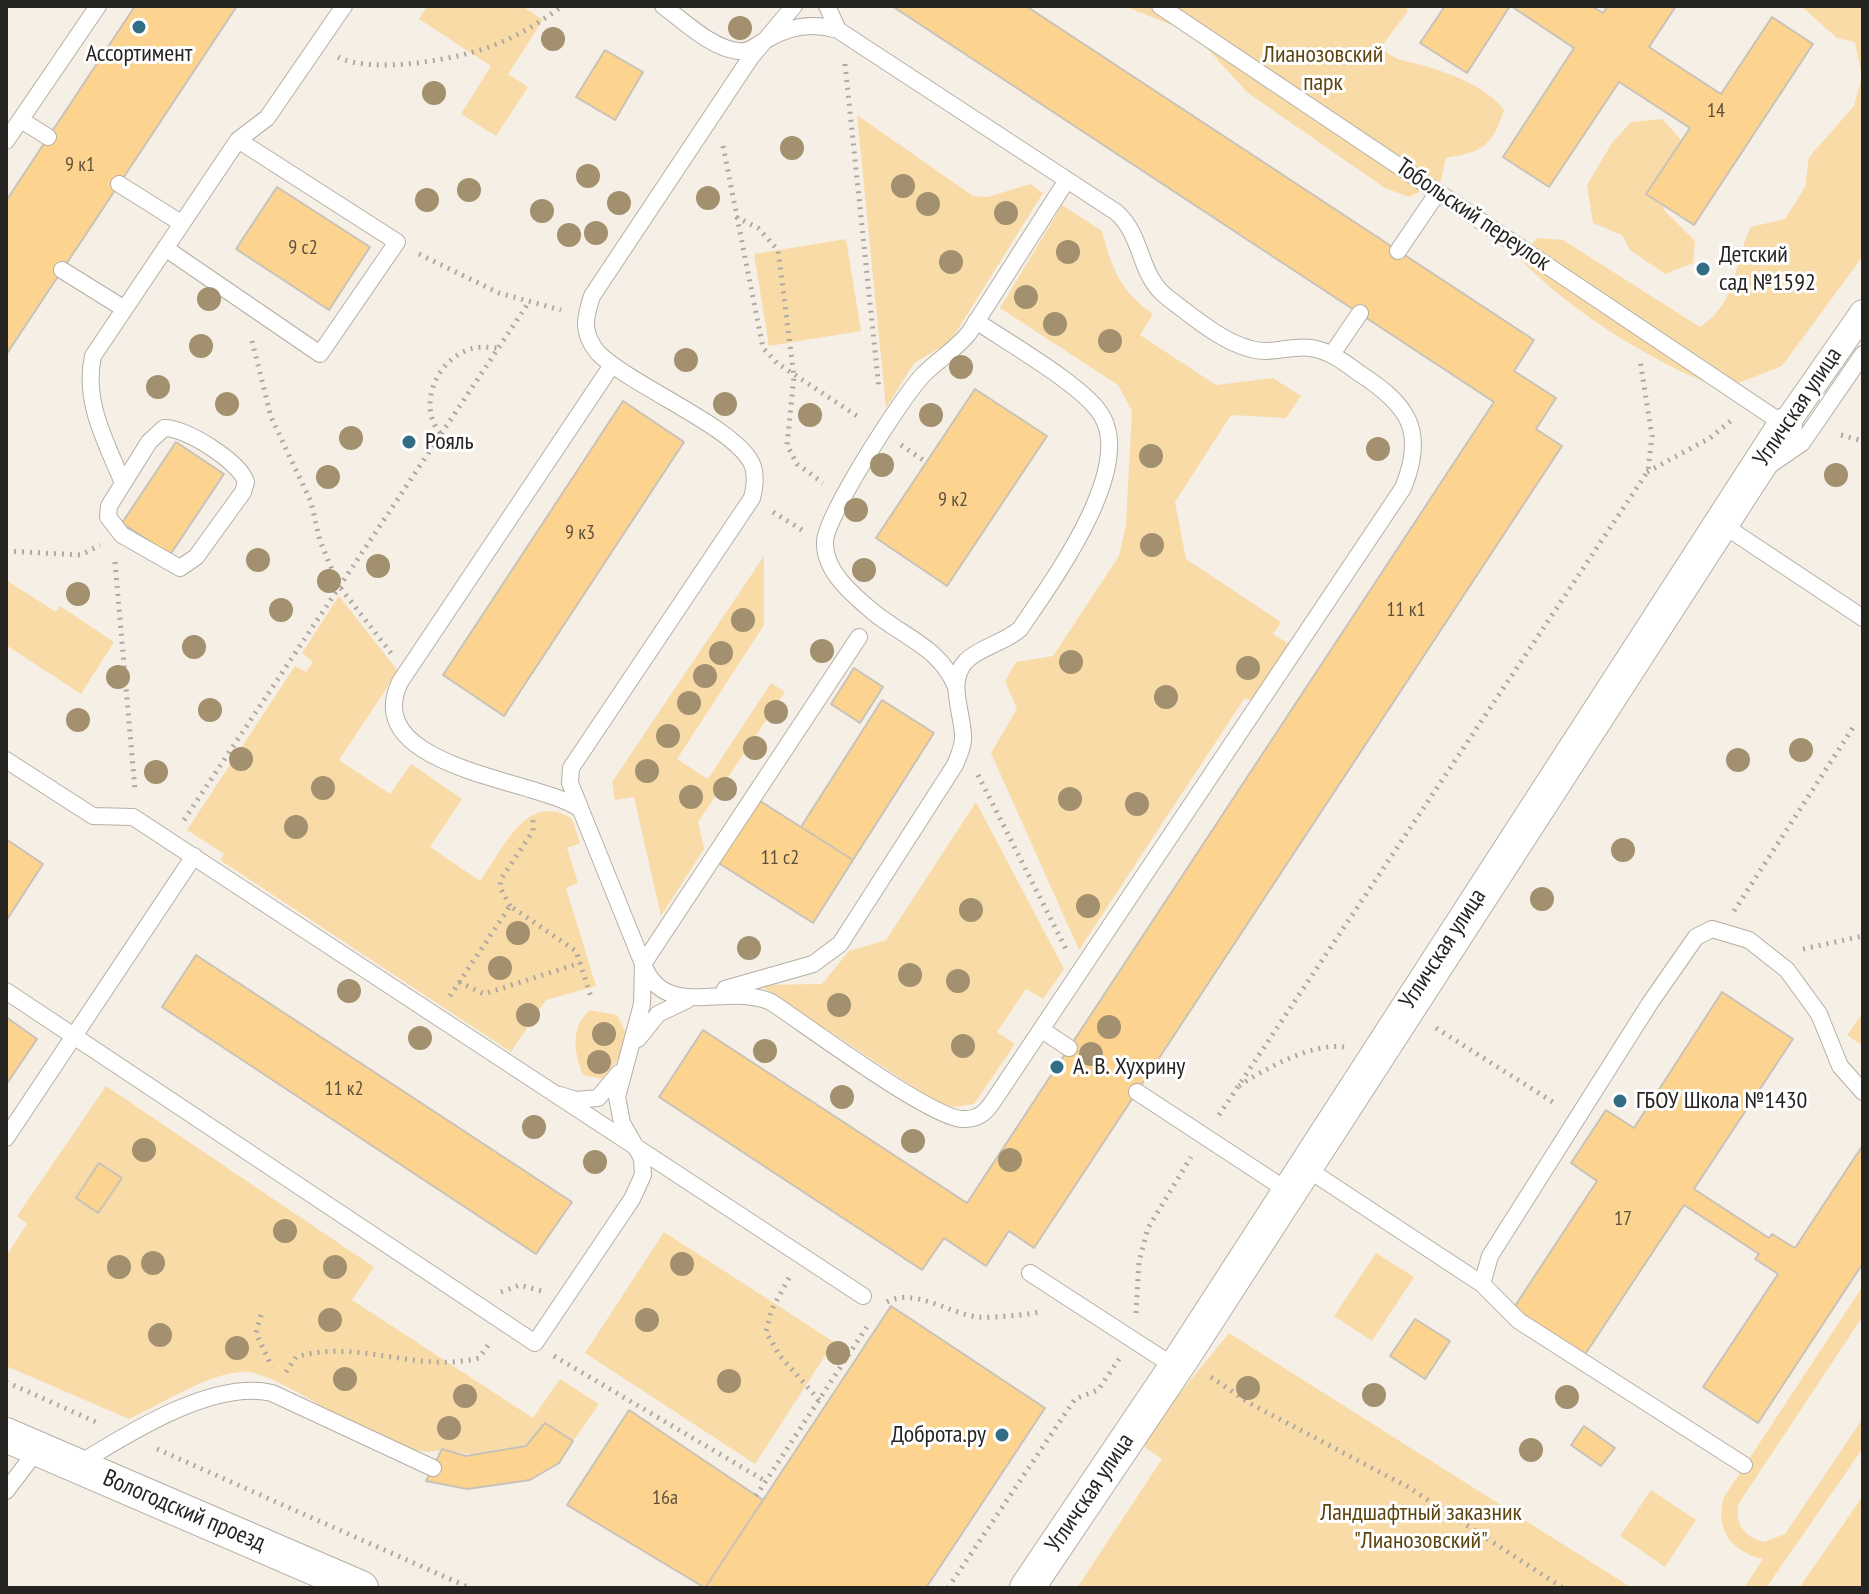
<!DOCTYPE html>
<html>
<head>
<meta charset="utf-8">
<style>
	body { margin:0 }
	#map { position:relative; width:1869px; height:1594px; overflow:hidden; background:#f6efe6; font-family:"PT Sans Narrow",sans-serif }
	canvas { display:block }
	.frame { position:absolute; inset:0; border:8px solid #262421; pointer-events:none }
</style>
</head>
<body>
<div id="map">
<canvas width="1869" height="1594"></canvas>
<div class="frame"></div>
</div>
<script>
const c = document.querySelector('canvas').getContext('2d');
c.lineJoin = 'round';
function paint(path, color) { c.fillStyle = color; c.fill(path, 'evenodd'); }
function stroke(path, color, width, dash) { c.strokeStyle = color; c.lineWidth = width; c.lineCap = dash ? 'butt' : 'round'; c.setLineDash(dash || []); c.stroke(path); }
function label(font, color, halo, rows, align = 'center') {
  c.font = font + ' "PT Sans Narrow",sans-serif'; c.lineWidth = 6; c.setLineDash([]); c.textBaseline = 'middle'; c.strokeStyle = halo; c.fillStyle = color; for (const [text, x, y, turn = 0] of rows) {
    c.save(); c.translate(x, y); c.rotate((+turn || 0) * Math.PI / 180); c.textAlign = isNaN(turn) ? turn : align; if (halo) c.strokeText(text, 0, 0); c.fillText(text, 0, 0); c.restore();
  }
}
paint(new Path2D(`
	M427,6H522L543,20L508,74L528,87L496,136L461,114L491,66L419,19Z
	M1124,6H1406L1408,11L1381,47C1394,61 1404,60 1421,65C1450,73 1486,86 1504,110C1492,146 1483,152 1446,158L1441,181L1409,197L1385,188L1248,93L1194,34Z
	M1801,6H1863V256L1782,366L1723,389C1654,364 1570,311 1520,259L1537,238L1563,240L1700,327C1739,301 1732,265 1751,227L1785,219L1805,187L1809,157L1854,106L1862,77L1855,42L1837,38Z
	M857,115L973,196L988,197L1030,184L1043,193L950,342L914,363L886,408Z
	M1662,119L1687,146L1659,192L1665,211L1695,241L1693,263L1665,274L1630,250L1622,235L1593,223L1587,185L1612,143L1631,122Z
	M1062,205L1102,231C1112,269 1120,291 1153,314L1140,335L1216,385L1273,378L1301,396L1286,418L1231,415L1175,502L1186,559L1281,622L1273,634L1292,646L1255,700L1244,699L1079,950L991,753L1017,709L1005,681L1016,662L1053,656L1119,556L1126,524L1132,411L1118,385L1000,308Z
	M846,239L861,331L769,346L754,254Z
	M764,556V625L677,759L708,779L771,683L785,692L698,822L704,849L661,916L634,797L615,800L612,782Z
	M6,580L56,612L60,606L114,642L81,694L6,645Z
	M339,596L398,671L339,760L390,794L411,764L462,799L430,847L480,881C502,852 526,789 572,819L580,843L567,848L578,883L566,888L596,986L546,1000L511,1052L220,860L224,854L187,830L295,666L306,672L313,662L302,653Z
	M976,802L1064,969L1043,999L1026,989L997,1032L1015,1044L974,1104L954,1107L938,1103L759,985L822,984L849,951L886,940Z
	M590,1010L617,1015L627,1035L621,1056L602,1079L583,1075C574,1053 570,1027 590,1010Z
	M1863,1013V1046L1847,1035Z
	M106,1086L374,1267L352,1300L533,1418L560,1379L599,1404L573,1441L545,1424C539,1431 532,1443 524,1447C499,1457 467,1456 442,1449C402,1468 292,1378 249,1372C217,1368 159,1405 129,1419L6,1366V1256L27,1224L17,1216Z
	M664,1232L834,1342L755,1464L585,1353Z
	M1376,1253L1414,1277L1372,1341L1334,1316Z
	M1863,1286V1316L1739,1503C1734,1524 1744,1537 1764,1542L1785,1534L1863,1418V1448L1766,1588H1744L1763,1559C1732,1552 1714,1529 1724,1497Z
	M1229,1333L1632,1588H1077L1162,1459L1139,1443Z
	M1651,1490L1696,1520L1665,1567L1620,1536Z
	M1863,1496V1588H1799Z`), '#f9dba8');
const building = new Path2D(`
	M135,6H237L6,355V201Z
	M892,6H1026L1534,340L1514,371L1556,398L1536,429L1562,446L1034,1248L1009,1231L986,1266L944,1238L922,1270L659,1097L703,1030L967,1203L1494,402Z
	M1445,6H1510L1467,73L1420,43Z
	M1511,6H1591L1603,13L1608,6H1676L1649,47L1721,94L1772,17L1813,44L1694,225L1646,194L1690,128L1619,82L1549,187L1503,157L1574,48Z
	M605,50L643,72L615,120L576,97Z
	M277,187L370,247L329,310L236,249Z
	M975,389L1047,436L947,586L876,538Z
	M623,401L684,442L504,716L443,675Z
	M176,442L224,474L170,555L122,523Z
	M854,668L883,687L860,723L831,704Z
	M882,700L934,733L853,860L801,827Z
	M749,794L853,860L813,923L709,857Z
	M6,839L43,864L6,921Z
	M196,955L572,1202L536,1254L162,1007Z
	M1722,992L1793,1039L1694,1189L1769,1238L1772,1234L1795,1248L1863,1145V1263L1758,1423L1703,1387L1778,1274L1755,1259L1759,1254L1684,1205L1584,1356L1513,1309L1597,1181L1571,1163L1606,1110L1634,1128Z
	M6,1017L37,1039L8,1082L6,1080Z
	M99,1163L122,1178L98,1213L76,1198Z
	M891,1306L1045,1408L926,1588H705Z
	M1415,1319L1450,1341L1425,1379L1390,1356Z
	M629,1410L763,1500L705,1588L567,1505Z
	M545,1423L573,1441L559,1463L530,1480L467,1489L426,1481L442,1449L466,1456L526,1446Z
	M1584,1426L1615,1448L1601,1466L1571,1445Z`);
paint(building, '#fcd490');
stroke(building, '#c8c2b9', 2);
const service = new Path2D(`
	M663,6C684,21 711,48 738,51C749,53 756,45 766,40C789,26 812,22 838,30L1116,212C1144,236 1138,276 1168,298C1192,316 1222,342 1251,349C1271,355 1291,345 1311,348C1330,351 1344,362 1359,373C1407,404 1427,430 1403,488L996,1097C987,1111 980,1120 962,1119C929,1117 806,1025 771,1002C726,982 665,1022 643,964L859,637
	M827,6L838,30
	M1160,6L1785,425
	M21,120L48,137
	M6,141L98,6
	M119,184L181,223
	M165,248L320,354L397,242L238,140
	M1398,251L1438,192
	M62,270L123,308
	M1332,354L1360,313
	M164,428C185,427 240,462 246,482L243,492L196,557L180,568L122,535L108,517L109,506L149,442Z
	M1767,467L1802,443L1863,354
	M123,483C106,442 83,402 93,356L238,140L267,118L344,6
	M1720,523L1863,618
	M956,687C940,647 903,637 872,611C852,594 824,571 825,542C825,517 903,395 924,374C939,359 955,350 969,333L1067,180
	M6,760L93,816L133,817L863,1296
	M580,809C539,779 359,769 400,682L612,365
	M725,989L813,964L840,944L955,765C959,755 964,745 963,735C962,711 947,681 966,661C980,647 1004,643 1020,629C1051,583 1134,471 1102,416C1086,387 1007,342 976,321
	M6,991L535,1343L632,1199L643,1175L642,1158L622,1123L617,1097L642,1004L643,964L570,783L571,768L752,498C755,486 757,473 751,462C732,426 632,386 598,353C582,333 584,320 592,296L751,57L794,6
	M1042,1030L1069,1048
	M638,1039L658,1014L687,1000
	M1137,1092L1288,1191
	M560,1095L576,1100L598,1098L619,1073
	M6,1138L194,856
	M1318,1176L1482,1284
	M1030,1273L1175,1367
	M77,1465C127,1434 213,1379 272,1393L433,1468
	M1744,1465L1519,1321L1482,1284L1490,1256L1650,1003L1696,937L1712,929L1749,940L1787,970L1819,1014L1840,1066L1863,1092
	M6,1491L38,1449`);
const pedestrian = new Path2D(`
	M1785,425L1863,313`);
const minor = new Path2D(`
	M6,1435L361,1588
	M1027,1588L1182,1358L1785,425`);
stroke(service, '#b4afa5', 18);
stroke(pedestrian, '#b4afa5', 28);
stroke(minor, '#b4afa5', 36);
stroke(new Path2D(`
	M338,57C372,75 462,59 497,44C521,34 541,22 562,6
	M845,64L879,389
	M723,146L763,348L777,363L860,418
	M736,217L758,228L778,250L794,376L787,445L797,464L823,483
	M419,254L499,293L561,310
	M252,341L271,417L311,502L320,541L339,586L391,653
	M440,433C418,407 435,364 465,351C475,346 486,347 497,348
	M1841,435L1863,441
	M901,445L926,462
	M1647,472L1710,438L1733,419
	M773,512L802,530
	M6,551L81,555L100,545
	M115,562L135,790
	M978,775L1066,949
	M184,820L529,302
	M510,906L500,887L501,879L533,831V816
	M1734,911L1854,726
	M1803,949L1863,936
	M459,982L484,994L580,963
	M450,996L510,906L576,951L592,1000
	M1436,1028L1556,1104
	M1239,1086C1264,1069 1314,1042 1344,1047
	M1219,1115L1648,471L1652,436L1640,360
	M789,1278L771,1311L766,1332L780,1356L820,1401
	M501,1292L520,1285L541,1291
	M887,1302C914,1287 950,1314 978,1317C997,1318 1021,1315 1041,1312
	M1136,1313L1139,1261L1148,1228L1191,1157
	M261,1315L256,1333L272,1367
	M554,1356L767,1482
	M286,1372L296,1357C358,1338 417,1374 479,1358L489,1344
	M1211,1377L1249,1403L1408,1487L1563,1588
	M6,1382L96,1422
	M157,1449L470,1588
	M756,1496L870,1322
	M948,1588L1075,1399L1098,1390L1119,1359`), '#aea8a1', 5, [2, 6]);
stroke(service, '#fff', 16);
stroke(pedestrian, '#fff', 26);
stroke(minor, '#fff', 34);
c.fillStyle = '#a2906f';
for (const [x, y] of [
	[740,28],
	[553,39],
	[434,93],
	[792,148],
	[588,176],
	[903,186],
	[469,190],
	[708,198],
	[427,200],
	[619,203],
	[928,204],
	[542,211],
	[1006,213],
	[596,233],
	[569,235],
	[1068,252],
	[951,262],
	[1026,297],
	[209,299],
	[1055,324],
	[1110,341],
	[201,346],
	[686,360],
	[961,367],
	[158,387],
	[227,404],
	[725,404],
	[810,415],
	[931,415],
	[351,438],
	[1378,449],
	[1151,456],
	[882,465],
	[1836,475],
	[328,477],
	[856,510],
	[1152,545],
	[258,560],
	[378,566],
	[864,570],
	[329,581],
	[78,594],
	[281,610],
	[743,620],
	[194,647],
	[822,651],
	[721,653],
	[1071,662],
	[1248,668],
	[705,676],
	[118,677],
	[1166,697],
	[689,703],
	[210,710],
	[776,712],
	[78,720],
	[668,736],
	[755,748],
	[1801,750],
	[241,759],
	[1738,760],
	[647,771],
	[156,772],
	[323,788],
	[725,789],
	[691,797],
	[1070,799],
	[1137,804],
	[296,827],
	[1623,850],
	[1542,899],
	[1088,906],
	[971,910],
	[518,933],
	[749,948],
	[500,968],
	[910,975],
	[958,981],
	[349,991],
	[839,1005],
	[528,1015],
	[1109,1027],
	[604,1034],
	[420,1038],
	[963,1046],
	[765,1051],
	[1091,1054],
	[599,1062],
	[842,1097],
	[534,1127],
	[913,1141],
	[144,1150],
	[1010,1160],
	[595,1162],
	[285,1231],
	[153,1263],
	[682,1264],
	[119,1267],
	[335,1267],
	[330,1320],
	[647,1320],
	[160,1335],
	[237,1348],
	[838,1353],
	[345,1379],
	[729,1381],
	[1248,1388],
	[1374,1395],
	[465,1396],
	[1567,1397],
	[449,1428],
	[1531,1450]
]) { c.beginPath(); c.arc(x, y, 12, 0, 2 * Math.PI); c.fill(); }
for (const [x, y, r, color] of [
	[139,27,8,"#316e85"],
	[1703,269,8,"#316e85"],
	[409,442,8,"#316e85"],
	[1057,1067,8,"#316e85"],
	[1620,1101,8,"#316e85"],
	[1002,1435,8,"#316e85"]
]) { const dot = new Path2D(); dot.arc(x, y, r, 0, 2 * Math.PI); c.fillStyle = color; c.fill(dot); stroke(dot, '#fff', 3); }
label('20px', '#5c503d', null, [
	["14",1716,111],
	["9 к1",80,165],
	["9 с2",303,248],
	["9 к2",953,500],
	["9 к3",580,533],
	["11 к1",1406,610],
	["11 с2",780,858],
	["11 к2",344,1089],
	["17",1623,1219],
	["16а",665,1498]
]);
label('24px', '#262421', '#fff', [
	["Ассортимент",139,54,"center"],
	["Детский",1719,255],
	["сад №1592",1719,283],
	["Рояль",425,442],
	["А. В. Хухрину",1073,1067],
	["ГБОУ Школа №1430",1636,1101],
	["Доброта.ру",986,1435,"right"]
], 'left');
label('24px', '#5d430d', '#fff', [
	["Лианозовский",1323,55],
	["парк",1323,83],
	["Ландшафтный заказник",1421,1513],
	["\"Лианозовский\"",1421,1541]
]);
label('24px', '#262421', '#fff', [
	["Тобольский переулок",1473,215,34],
	["Угличская улица",1798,407,-56],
	["Угличская улица",1443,949,-57],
	["Угличская улица",1090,1493,-56],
	["Вологодский проезд",184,1511,23]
]);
</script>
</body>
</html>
